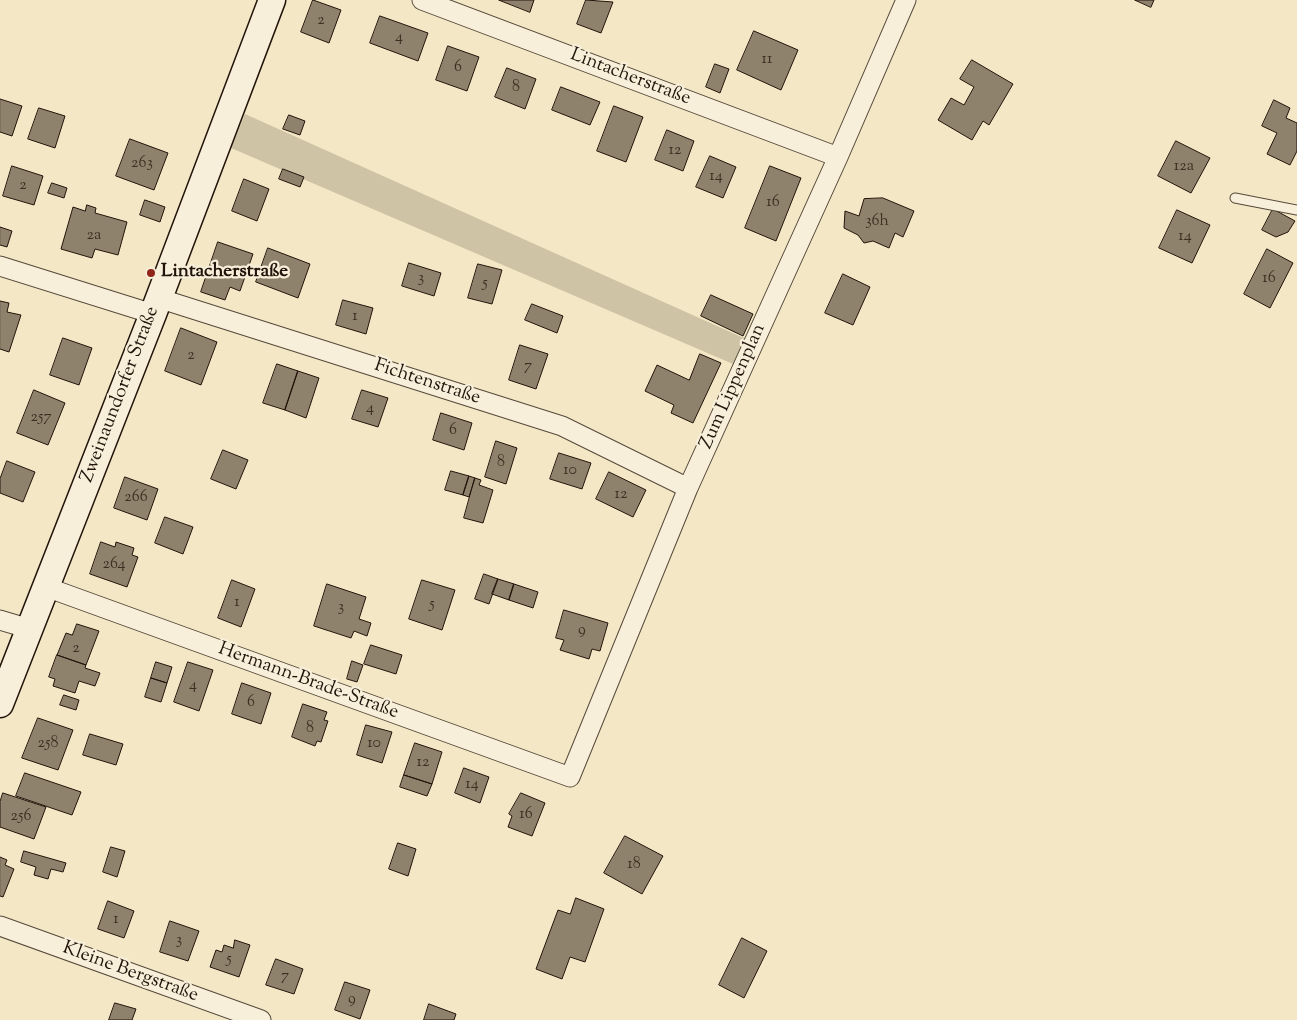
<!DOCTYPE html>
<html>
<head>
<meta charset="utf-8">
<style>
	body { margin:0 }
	canvas { display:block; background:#f3e7c5 }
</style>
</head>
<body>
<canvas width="1297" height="1020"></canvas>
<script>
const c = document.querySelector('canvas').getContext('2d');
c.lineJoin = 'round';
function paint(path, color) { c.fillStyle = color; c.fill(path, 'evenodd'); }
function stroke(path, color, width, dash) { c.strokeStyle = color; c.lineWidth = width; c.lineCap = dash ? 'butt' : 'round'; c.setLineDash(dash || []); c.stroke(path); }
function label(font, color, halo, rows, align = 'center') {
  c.font = font + ' "Sorts Mill Goudy",serif'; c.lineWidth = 4.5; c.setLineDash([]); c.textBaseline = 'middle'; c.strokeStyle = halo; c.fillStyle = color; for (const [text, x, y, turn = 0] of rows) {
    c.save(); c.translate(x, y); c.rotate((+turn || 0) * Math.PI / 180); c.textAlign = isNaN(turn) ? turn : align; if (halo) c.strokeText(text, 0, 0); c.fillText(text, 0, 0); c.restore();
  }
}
paint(new Path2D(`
	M245,114L746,339L733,364L231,148Z`), '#cfc3a5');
const building = new Path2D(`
	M313,0L341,10L329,43L301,32Z
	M499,0H534L530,12Z
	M586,0L613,2L601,33L577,24Z
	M1135,0H1154L1151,7Z
	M380,16L428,33L418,61L370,43Z
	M754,31L798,50L781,90L737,70Z
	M448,46L479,57L467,91L436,80Z
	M972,60L1013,84L989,125L983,121L972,140L938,120L951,98L964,105L974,87L960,79Z
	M715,64L729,69L720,93L706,87Z
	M507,68L536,79L525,109L495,97Z
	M561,87L600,102L590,125L552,110Z
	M0,99L22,106L12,136L0,132Z
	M1274,100L1290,108L1286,118L1297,123V151L1290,165L1267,154L1277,133L1262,126Z
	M614,106L643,117L626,162L597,151Z
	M39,108L65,116L55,148L28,139Z
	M289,115L305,121L300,135L283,129Z
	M667,130L694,141L683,171L655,160Z
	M130,139L168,153L154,190L116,176Z
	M1176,141L1210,158L1191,193L1158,176Z
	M710,156L736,167L723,198L696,187Z
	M12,166L43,176L34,205L3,196Z
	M770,166L801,178L776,241L745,228Z
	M283,169L304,177L300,187L279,179Z
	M244,179L269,189L257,221L232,211Z
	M52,183L67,188L64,198L48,193Z
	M883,198L914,211L903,237L895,233L889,248L873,241L864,243L858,235L844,228L845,211L859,216L864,199Z
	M145,200L165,207L160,222L140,215Z
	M87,205L96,208L95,213L127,222L118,255L95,249L92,258L61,249L73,207L85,211Z
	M1273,209L1295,221L1288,232L1276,237L1262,230Z
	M1177,210L1210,225L1192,263L1159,248Z
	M0,227L12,231L7,247L0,245Z
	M218,242L253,254L240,291L230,287L225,300L201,292Z
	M268,248L310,264L298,298L256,282Z
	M1267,249L1293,263L1270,308L1244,294Z
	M409,263L441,273L434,296L402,286Z
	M478,264L502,270L492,304L468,298Z
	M843,274L870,287L853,325L825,313Z
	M711,295L753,314L743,336L701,316Z
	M343,300L373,308L366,334L336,325Z
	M0,301L9,303L7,312L21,315L9,352L0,349Z
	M532,304L563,316L557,333L525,320Z
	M181,328L217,342L201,385L165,371Z
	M63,338L92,348L79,385L50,375Z
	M520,345L548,354L536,389L509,380Z
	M700,354L721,363L693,423L671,413L674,405L645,391L657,365L689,380Z
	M277,364L298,371L285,410L263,403Z
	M298,371L319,378L306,418L285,410Z
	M34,390L65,403L48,445L17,433Z
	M362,390L388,398L378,427L352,419Z
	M441,413L472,423L464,450L433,440Z
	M496,441L517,448L506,484L485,477Z
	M223,450L248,460L236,489L211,479Z
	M559,453L591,463L582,489L550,479Z
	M7,461L35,472L23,502L0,493V479Z
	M451,471L469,476L463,495L445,490Z
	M609,472L646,490L633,517L596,499Z
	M469,476L475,478L469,497L463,495Z
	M125,477L158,489L147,520L114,508Z
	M475,478L481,480L479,485L493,490L483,523L464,518Z
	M165,517L193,527L183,554L155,543Z
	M101,542L115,547L116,542L134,548L132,555L138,557L127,587L90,574Z
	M484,574L498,579L489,604L475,599Z
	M498,579L514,584L509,600L492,594Z
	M232,580L255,589L241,627L218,618Z
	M422,580L455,590L442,630L409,619Z
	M327,584L366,597L359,619L371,623L367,636L354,631L351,638L314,626Z
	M514,584L538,592L533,608L509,600Z
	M564,610L608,623L600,651L592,649L589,659L560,650L564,640L556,638Z
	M77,624L99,631L86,665L57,655L66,633L72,635Z
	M371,645L402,655L396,674L364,664Z
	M57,655L86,665L85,668L100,673L95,686L79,681L75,693L53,686L55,679L49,677Z
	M352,661L363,665L357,682L347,679Z
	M156,662L172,667L167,683L151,678Z
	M188,662L213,670L199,711L174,702Z
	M151,678L167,683L161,702L145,697Z
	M242,683L271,693L261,724L232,714Z
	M64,695L79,700L76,710L60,705Z
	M303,704L327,712L324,720L328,721L321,742L317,741L315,746L292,737Z
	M38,718L73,730L58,770L22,758Z
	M366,725L392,732L382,763L357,755Z
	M90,734L123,744L116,765L83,755Z
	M415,743L442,752L432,784L404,775Z
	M464,768L489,777L480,803L455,793Z
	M25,773L81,792L72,815L16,796Z
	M404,775L432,784L427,796L400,787Z
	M3,793L46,807L34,839L0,827V802Z
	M521,793L545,803L532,836L508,827L512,816L509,814Z
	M625,836L663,856L642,894L604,873Z
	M398,843L416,849L408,876L389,869Z
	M111,847L125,851L117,877L103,872Z
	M24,851L66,863L63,872L51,869L48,879L34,875L36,867L21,862Z
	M0,857L7,860L5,865L14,869L3,897L0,896Z
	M576,898L604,909L585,962L570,957L562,979L536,969L558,910L570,914Z
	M108,901L134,911L124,938L98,929Z
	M170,921L199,931L188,961L160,952Z
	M742,938L767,951L744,998L719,985Z
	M235,940L250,945L239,977L210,967L216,950L222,952L224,945L233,948Z
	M276,959L303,969L294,994L266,985Z
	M345,982L370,990L360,1019L335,1010Z
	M115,1003L136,1009L132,1020H109Z
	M429,1004L456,1014L454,1020H424Z`);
paint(building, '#8f826c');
stroke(building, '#22140b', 1);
const lane = new Path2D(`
	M1235,198L1297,210`);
const street = new Path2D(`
	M422,0L838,157
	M0,266L153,314
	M158,298L562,426L688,488
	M46,587L570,777L688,488L838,157L906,0
	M0,620L30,629
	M0,926L261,1020`);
const secondary = new Path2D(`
	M0,704L153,314L272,0`);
stroke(lane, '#56493a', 11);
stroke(street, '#56493a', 21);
stroke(secondary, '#22140b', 29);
stroke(lane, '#f7efd9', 9);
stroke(street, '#f7efd9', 19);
stroke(secondary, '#f7efd9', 26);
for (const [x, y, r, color] of [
	[151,273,5,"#8f2418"]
]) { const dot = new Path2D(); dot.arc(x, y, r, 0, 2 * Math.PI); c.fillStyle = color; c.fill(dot); stroke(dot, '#f7efd9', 2); }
label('16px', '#3d3023', null, [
	["2",321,21],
	["4",399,38],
	["11",767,60],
	["6",458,68],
	["8",516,88],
	["12",675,151],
	["263",142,164],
	["12a",1184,167],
	["14",716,177],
	["2",23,186],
	["16",773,203],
	["36h",877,222],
	["2a",94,236],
	["14",1185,237],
	["3",421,279],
	["16",1269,279],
	["5",485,284],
	["1",355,317],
	["2",191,356],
	["7",528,367],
	["4",370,409],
	["257",41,418],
	["6",453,431],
	["8",501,463],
	["10",570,471],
	["12",621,495],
	["266",136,498],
	["264",114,565],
	["1",237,603],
	["5",432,605],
	["3",341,608],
	["9",582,631],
	["2",76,649],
	["4",193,686],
	["6",251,703],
	["8",310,729],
	["258",48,744],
	["10",374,744],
	["12",423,763],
	["14",472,785],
	["16",526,815],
	["256",21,817],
	["18",634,865],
	["1",116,920],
	["3",179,941],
	["5",229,960],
	["7",285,977],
	["9",352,1000]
]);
label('19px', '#22140b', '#f7efd9', [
	["Lintacherstraße",630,78,21],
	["Fichtenstraße",427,383,18],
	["Zum Lippenplan",734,387,-66],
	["Zweinaundorfer Straße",121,395,-69],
	["Hermann-Brade-Straße",308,682,20],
	["Kleine Bergstraße",130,973,20]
]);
label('bold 19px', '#22140b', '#f7efd9', [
	["Lintacherstraße",161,273]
], 'left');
</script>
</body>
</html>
